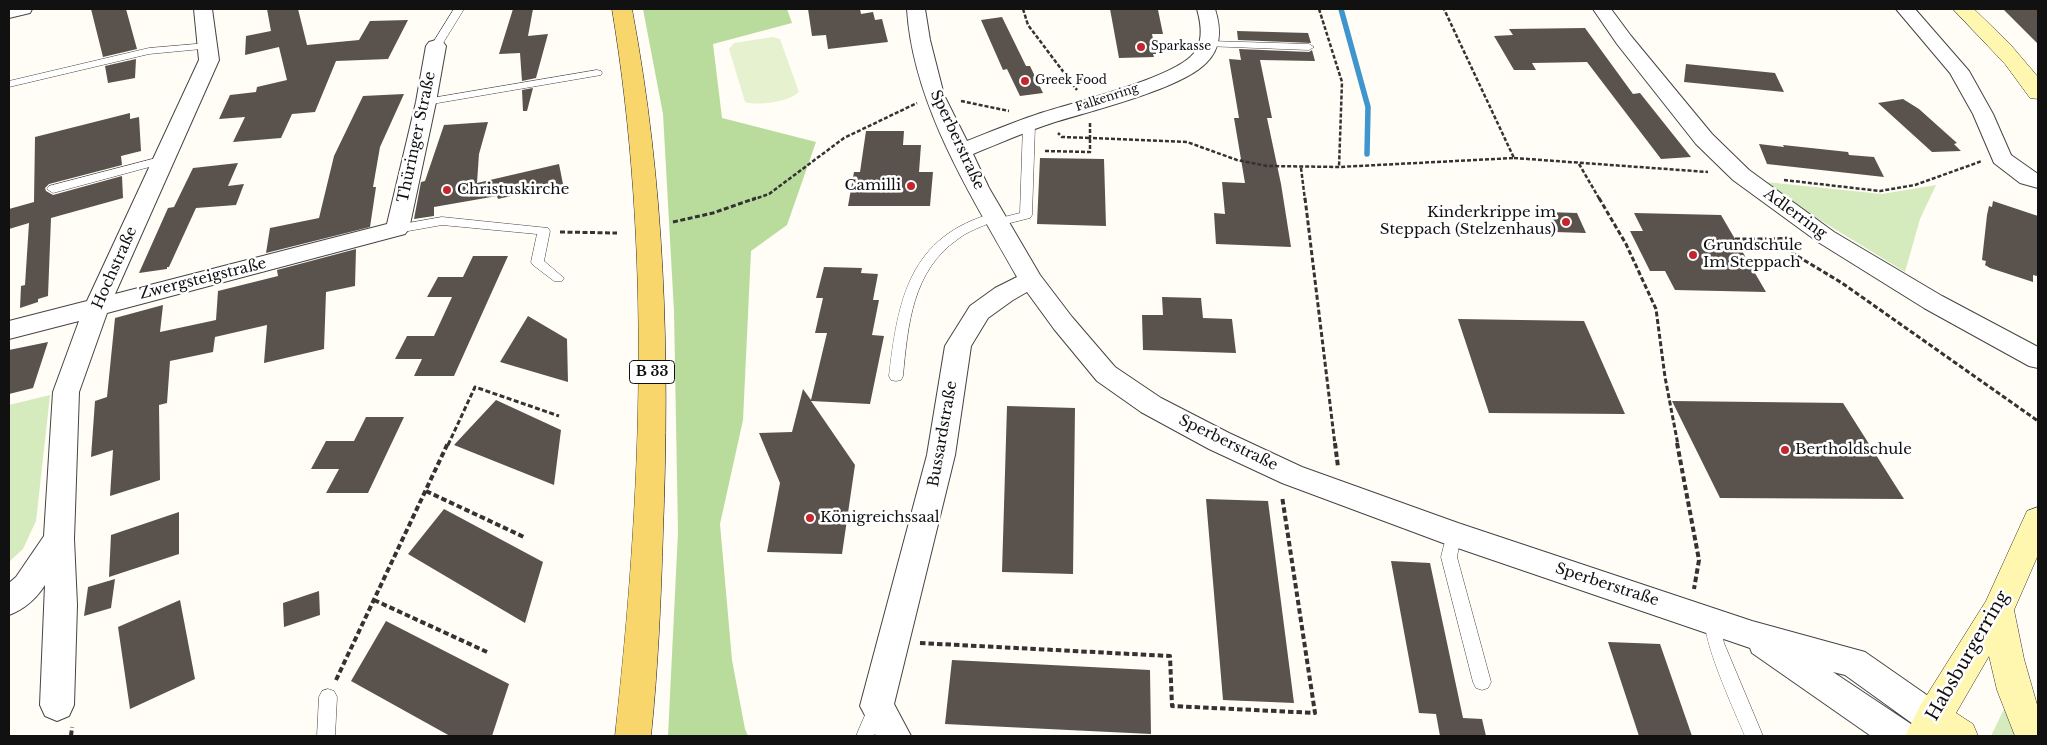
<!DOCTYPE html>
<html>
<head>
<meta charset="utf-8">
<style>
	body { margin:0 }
	#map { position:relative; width:2047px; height:745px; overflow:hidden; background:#fffdf5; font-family:"Libre Baskerville",serif }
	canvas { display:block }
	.frame { position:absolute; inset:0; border:10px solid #111; pointer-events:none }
</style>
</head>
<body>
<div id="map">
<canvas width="2047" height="745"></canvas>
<div class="frame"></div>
</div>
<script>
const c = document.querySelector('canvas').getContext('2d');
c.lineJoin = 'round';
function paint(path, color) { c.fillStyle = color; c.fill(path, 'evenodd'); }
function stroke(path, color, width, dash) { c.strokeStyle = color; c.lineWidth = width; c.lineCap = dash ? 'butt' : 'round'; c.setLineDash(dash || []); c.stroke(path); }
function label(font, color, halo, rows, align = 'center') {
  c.font = font + ' "Libre Baskerville",serif'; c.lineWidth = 5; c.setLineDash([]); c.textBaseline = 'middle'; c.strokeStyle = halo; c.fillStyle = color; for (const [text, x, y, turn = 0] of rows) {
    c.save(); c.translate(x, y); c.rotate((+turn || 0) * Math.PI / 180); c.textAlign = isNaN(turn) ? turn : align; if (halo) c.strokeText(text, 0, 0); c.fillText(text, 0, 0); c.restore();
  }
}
paint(new Path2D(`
	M1766,182L1882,194L1936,185L1920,219L1905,272L1807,212Z
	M50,395L36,521L23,549L9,562V405Z
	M2006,705L2020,736H1991Z`), '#d5ebbd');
paint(new Path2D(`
	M643,9H787L792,23L713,44L722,118L816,142L787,225L751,251L743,420L720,524L732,660L745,729L748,736H668L678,532L674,311L663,114Z`), '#b9dc9c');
paint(new Path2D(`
	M772,37L780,39L799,92C789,102 759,106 745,102L729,49L734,43Z`), '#e6f2cf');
stroke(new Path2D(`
	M1341,9L1368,107L1367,154`), '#3f96cf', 5.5);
paint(new Path2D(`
	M91,9H126L137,49L103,57Z
	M267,9H298L307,45L359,40L370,21L408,20L388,59L336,61L315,112L292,114L281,138L233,142L245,117L219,119L230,95L256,92L257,87L287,80L279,47L245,55L246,36L271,31Z
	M513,9H533L528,36L548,34L536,78L522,81L520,53L499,54Z
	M808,9H860L861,14L873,12L875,20L882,19L888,42L828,49L826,35L812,36Z
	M1110,9L1158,10L1163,34H1152L1156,54H1153L1154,57L1119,58Z
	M2003,9H2038V44Z
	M1002,17L1026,66H1030L1043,93L1020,96L1007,69L1003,70L981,20Z
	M1585,28L1633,94L1640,93L1691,157L1661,159L1587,62L1532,63L1536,70H1514L1494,36L1513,35L1509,29Z
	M1237,31L1308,33L1311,43L1238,40Z
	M1239,49L1309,52L1312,50L1315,61L1260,60L1272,118H1267L1281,184L1291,247L1216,244L1214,213L1225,214L1222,182L1245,183L1234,118H1239L1229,59L1241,60Z
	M136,59L135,78L108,83L105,66Z
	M1686,64L1775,73L1784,92L1684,82Z
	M533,88L527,111H523L522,90Z
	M404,94L380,147L373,187H376L370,227L266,253L270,228L319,218L334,156L363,96Z
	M1903,99L1919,109L1957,143L1954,144L1961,151L1932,152L1878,103Z
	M130,113V119L139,117L141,151L121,156L122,165L49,184L45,188L46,191L53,195L122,176L123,198L51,218L48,296L38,299V302L20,308L21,286L25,285L29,223L9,229V209L34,202L35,137Z
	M488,122L479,154L477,183L559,164L563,184L498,199L497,196L434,207V216L414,219L421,182L425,181L444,125Z
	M866,131H904L903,145H921L919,172H933L930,206H848L854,172H860Z
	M1759,144L1784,147L1783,145L1848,152L1849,155L1874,157L1884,177L1767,164Z
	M1040,158L1104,159L1106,226L1037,224Z
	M238,163L228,186L244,184L236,205L196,208L169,267H167V269L139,273L168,208L174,207L193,168Z
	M1993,201L2038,216L2037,276L2033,275V282L1990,268L1985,265L1986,261L1982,260L1987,215L1989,206L1992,207Z
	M1547,212L1577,213L1586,233L1555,232Z
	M1634,213L1721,215L1766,292L1675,290L1665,271H1650L1630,231H1643Z
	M356,249L355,286L326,292L324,349L264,363L267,325L215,337L213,352L170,361L167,403L159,405L160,480L110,496L113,450L91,457L95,401L107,397L115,318L163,305L160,332L216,320L218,291L278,276L277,270Z
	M473,256H508L454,376H414L422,359H395L407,336H434L452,297H427L438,277H463Z
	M824,267L862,268L861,273L878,274L873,300H879L872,335L884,336L870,404L811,401L855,465L842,554L767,552L780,483L759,433L792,432L803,389L811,400L827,333H815L823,298H816Z
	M1162,297L1201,298L1203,318L1232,319L1236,353L1143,350L1142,315H1163Z
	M528,316L567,339L568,382L500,362Z
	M1458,319L1584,321L1625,414L1489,413Z
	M48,342L33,388L9,394V350Z
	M496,400L561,430L554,485L454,445Z
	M1672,401L1843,403L1904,499L1720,498Z
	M1007,406L1075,408L1073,574L1002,572Z
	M366,417H404L368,493H326L339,469H311L326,441H354Z
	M1206,499L1268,501L1294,703L1223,700Z
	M444,509L543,562L525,623L408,554Z
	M179,512V554L109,577L111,535Z
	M1391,561L1430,563L1463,718L1482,719L1486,736H1440L1436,714L1419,713Z
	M115,579L111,608L84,616L88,587Z
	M319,591L320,615L284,627L283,603Z
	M180,600L195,679L130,709L118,627Z
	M386,621L509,684L492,736H450L351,681Z
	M1608,642L1660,644L1692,736H1639Z
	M952,660L1150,670L1151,734L945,724Z`), '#5a524d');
const lane = new Path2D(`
	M454,9H464L440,48H432L431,46Z
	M1209,41L1309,44L1314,47L1309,50L1205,46V42Z
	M208,43L212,44V48L149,54L9,87V81L149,48Z
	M597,70L601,71L602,73L601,75L426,105L421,102L426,99Z
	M1029,122L1035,125L1032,215L1030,218L998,226L992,222C981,227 968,231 958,239C912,271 908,325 903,376L901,380L896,381L891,380L889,376C898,300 909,236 994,213L998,214L1000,218L1020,213L1023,125Z
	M164,156L168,158L170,160L168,162L53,193L47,189L49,186Z
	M442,217L548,228L550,231L544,261L564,278L562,281H554L533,265L531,262L537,234L442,225L397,233L391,229L397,225Z
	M1453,527L1458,529L1461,534L1457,557L1491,682L1488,688L1482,690L1476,688L1473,682L1441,557L1448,529Z
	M1712,613L1718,615L1724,643L1763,736H1745C1736,714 1698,633 1706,615Z
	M328,689L334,691L337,697L335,736H317L319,697L322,691Z
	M877,699L883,701L886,707L874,736H856L871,701Z`);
const street = new Path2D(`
	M9,9H32L30,13L9,18Z
	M194,9H212L219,60L115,294L387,224L416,102L426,46L429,42L436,40L443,42L446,46L436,102L409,229L405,234L107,313L79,392L74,539L77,605L74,705L69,716L57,721L45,716L40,705L45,585C36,599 25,609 9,615V583L16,577L44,536L53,392L79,321L9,339V321L87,301L199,60Z
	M907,9H925L930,40L944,95L967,141C990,132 1014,122 1038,114C1071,103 1175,78 1194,53C1204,41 1201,23 1197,9H1215C1221,28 1222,47 1207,62C1184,88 1091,111 1055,122C1027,131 1000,143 973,154L989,188L1040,275L1072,317L1115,367L1161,398L1229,433L1302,467L1458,523L1752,621L1865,652L1944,707L1949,718L1944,729L1932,734L1920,729L1845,675L1833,672L1911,724L1916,736H1871L1752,653L1750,648L1443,543L1282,483L1209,449L1141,412L1097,381L1054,329L1027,292L1013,300L988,318L971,346L955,455L894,704L911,736H876L860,706L927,455L945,346L970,306L995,288L1017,277C971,195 913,105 907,9Z
	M1593,9H1611L1631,36L1712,134L1749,170L1834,232L1942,296L2038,347V368L2029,366L1924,308L1818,242L1733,180L1696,144L1617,44Z
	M1896,9H1915L1969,71L1993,114L2011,155L2038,174V188L2020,183L1994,163L1973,114L1950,73Z`);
const secondary = new Path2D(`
	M1953,9H1974L2010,44L2038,77V99L2030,98L2005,64Z
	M2038,507V555L2014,610L2024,659L2038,708V736H2015L1997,690L1989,656L1956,713L1973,724L1978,736H1905L1920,706L1986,601L2027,511Z`);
const primary = new Path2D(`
	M612,9H632C665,185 670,354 663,532C661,600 658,669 651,736H615C642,495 652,249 612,9Z`);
stroke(lane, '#444', 1);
stroke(street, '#444', 2);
stroke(secondary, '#333', 1);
stroke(primary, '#222', 1);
stroke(new Path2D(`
	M1023,9L1028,25L1077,90
	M1319,9L1342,82L1339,167
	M961,101L1009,111
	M1090,123V138L1187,142L1237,160L1267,166L1339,167L1514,158L1444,9
	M1045,151L1090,152V138L1062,137L1058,133
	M1514,158L1708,172
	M1579,164L1600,200
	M1301,168L1305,200
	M1784,180L1880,191L1915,185L1982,161
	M752,200L769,194L844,138L917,103`), '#333', 2.5, [4, 2]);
stroke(new Path2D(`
	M1305,198L1335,445
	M1599,198L1626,244L1656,309L1665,377L1678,445
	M673,222L713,213L756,198
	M560,232L617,233
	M1735,239H1769L1842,283L2038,421
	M1770,239L1791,238
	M448,445L475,387L559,416`), '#333', 3, [5, 2.5]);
stroke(new Path2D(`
	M1335,443L1338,467
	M1677,443L1699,560L1694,589
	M426,491L526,538
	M374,600L487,652
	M920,643L1170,656L1172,706L1315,713L1282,496
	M336,680L448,443
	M71,736L72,727`), '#333', 4, [5.5, 3]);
paint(lane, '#fff');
paint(street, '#fff');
paint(secondary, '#fff6b0');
paint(primary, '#f9d66b');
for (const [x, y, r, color] of [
	[1141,47,5,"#c4262e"],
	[1025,81,5,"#c4262e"],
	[911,186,5,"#c4262e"],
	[447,190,5,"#c4262e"],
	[1566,222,5,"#c4262e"],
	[1693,255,5,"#c4262e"],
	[1785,450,5,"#c4262e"],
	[810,518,5,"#c4262e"]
]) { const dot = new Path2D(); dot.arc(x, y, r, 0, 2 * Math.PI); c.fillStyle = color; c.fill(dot); stroke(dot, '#fff', 2); }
label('12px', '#111', '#fff', [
	["Sparkasse",1151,47],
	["Greek Food",1035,81]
], 'left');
label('12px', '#111', '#fff', [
	["Falkenring",1107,98,-18]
]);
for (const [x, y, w] of [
	[652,372,45]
]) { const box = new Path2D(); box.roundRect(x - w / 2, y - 11.5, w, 23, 4); c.fillStyle = '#fff'; c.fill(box); stroke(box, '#111', 1); }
label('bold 14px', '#111', null, [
	["B 33",652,372]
]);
label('15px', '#111', '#fff', [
	["Thüringer Straße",417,137,-78],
	["Sperberstraße",957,140,65],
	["Adlerring",1795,214,36],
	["Hochstraße",115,268,-66],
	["Zwergsteigstraße",203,279,-14],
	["Bussardstraße",943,434,-80],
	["Sperberstraße",1228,443,26],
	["Sperberstraße",1607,585,18]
]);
label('15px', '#111', '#fff', [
	["Camilli",901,186,"right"],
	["Christuskirche",457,190],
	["Kinderkrippe im",1556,213,"right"],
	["Steppach (Stelzenhaus)",1556,230,"right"],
	["Grundschule",1703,246],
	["Im Steppach",1703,263],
	["Bertholdschule",1795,450],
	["Königreichssaal",820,518]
], 'left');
label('18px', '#111', '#fff', [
	["Habsburgerring",1968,656,-60]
]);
</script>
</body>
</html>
